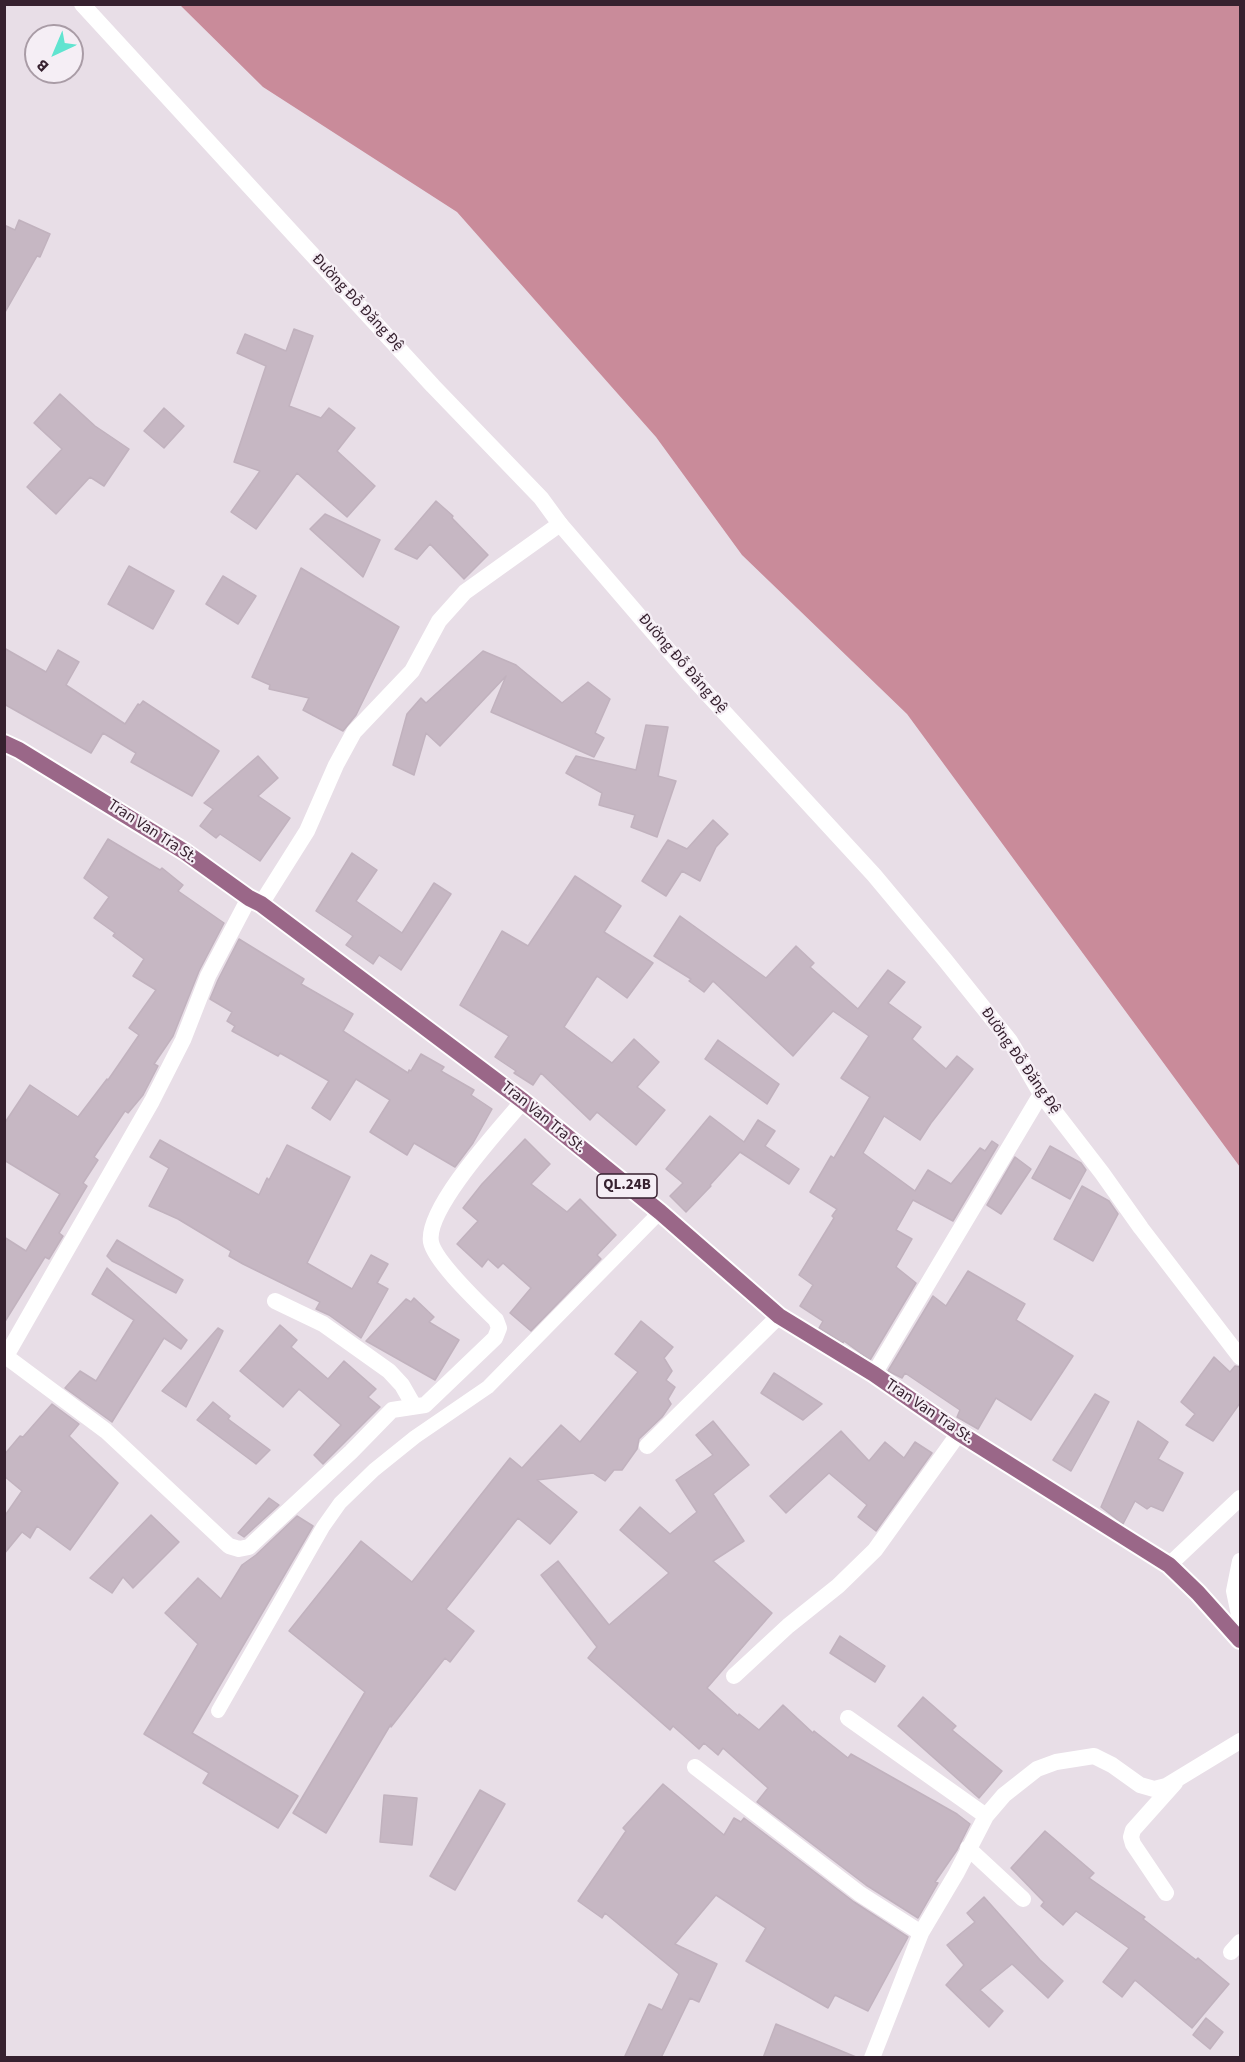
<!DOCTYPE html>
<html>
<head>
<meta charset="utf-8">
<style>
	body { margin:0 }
	#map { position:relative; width:1245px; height:2062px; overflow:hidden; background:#e8dee7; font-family:"Source Sans 3",sans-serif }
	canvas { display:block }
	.frame { position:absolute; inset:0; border:6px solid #36212f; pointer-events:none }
	.north { position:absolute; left:24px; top:24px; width:60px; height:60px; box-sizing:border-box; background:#f5eef5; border:2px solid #a99ca6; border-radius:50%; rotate:224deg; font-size:16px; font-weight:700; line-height:24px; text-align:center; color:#36212f }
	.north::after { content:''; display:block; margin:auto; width:21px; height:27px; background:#60e4d0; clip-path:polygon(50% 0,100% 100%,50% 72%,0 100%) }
</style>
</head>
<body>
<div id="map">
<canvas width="1245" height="2062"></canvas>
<div class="frame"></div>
<div class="north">B</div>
</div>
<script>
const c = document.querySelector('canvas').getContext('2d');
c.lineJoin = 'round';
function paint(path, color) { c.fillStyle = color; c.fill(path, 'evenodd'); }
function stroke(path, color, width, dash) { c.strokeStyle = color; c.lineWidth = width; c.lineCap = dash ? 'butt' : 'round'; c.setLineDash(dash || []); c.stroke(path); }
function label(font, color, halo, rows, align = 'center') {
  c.font = font + ' "Source Sans 3",sans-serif'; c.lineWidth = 4.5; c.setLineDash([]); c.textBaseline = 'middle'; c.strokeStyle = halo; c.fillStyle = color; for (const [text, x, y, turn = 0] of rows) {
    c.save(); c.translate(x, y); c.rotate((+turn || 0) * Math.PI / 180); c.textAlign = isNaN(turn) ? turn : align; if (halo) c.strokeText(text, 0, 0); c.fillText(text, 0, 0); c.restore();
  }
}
paint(new Path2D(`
	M180,5H1240V1167L907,714L742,555L656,437L457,212L263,87Z`), '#c98b9a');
const building = new Path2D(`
	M19,220L50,234L40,257L37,256L4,314V225L15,230Z
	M294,329L313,336L289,406L321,418L329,408L355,428L337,451L375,486L347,517L297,473L256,529L231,512L260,471L234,462L266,366L237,353L245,334L286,351Z
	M60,394L95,426L129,449L104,486L90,477L56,514L27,487L62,449L34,423Z
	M164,408L184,426L164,448L144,431Z
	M436,501L453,516L452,518L488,555L464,579L430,544L417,559L395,549Z
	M325,514L380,540L363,577L310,529Z
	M129,566L174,591L153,629L108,604Z
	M301,568L399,627L356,715L343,731L303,710L309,698L269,689L270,685L252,677Z
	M223,576L256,596L238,624L206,604Z
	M4,648L46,672L58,650L79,662L66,685L125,724L138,704L140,705L143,701L219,751L192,796L131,762L136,753L103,733L91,753L4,704Z
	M483,651L516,665L562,703L588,682L610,699L595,733L604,738L594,757L491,712L506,676L440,746L426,733L414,775L393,765L407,714L421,698L426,703Z
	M646,725L668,727L658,776L676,781L657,837L631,827L635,815L599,805L602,793L566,773L576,756L636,770Z
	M258,756L278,778L258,796L290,818L260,861L220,834L216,838L200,826L213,809L204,803Z
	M713,820L728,834L716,847L700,881L682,871L666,896L642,881L668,840L687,849Z
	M108,839L160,870L162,868L183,885L178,891L224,923L199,971L173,1036L154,1064L158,1066L143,1095L128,1113L125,1111L94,1157L98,1160L83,1183L87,1186L59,1233L63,1236L49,1259L45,1257L4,1323V1237L26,1251L60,1194L4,1160V1124L30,1085L78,1117L107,1079L108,1080L139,1035L129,1028L156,990L133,976L144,959L113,936L115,933L94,918L109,897L84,878Z
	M352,853L377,870L356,901L402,933L434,883L451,894L401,970L379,955L373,964L346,945L353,936L316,911Z
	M575,876L621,906L604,932L653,963L627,998L597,976L564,1027L612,1063L634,1039L659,1062L637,1087L665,1110L636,1145L597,1112L590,1120L541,1073L533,1085L514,1073L516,1071L495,1057L509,1036L460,1005L502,931L528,946Z
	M680,916L766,978L796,946L814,963L810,967L858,1009L888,970L905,982L888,1003L921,1027L912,1039L946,1069L957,1056L973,1069L931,1123L920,1140L884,1116L863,1153L915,1191L928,1170L951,1184L980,1148L985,1151L992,1141L998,1145L953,1221L913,1200L896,1230L912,1239L896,1267L916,1283L870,1360L844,1341L843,1343L819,1328L823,1321L800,1306L813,1285L799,1275L834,1218L832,1216L837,1209L810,1192L831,1156L834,1158L870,1097L841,1078L869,1036L833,1011L793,1056L713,981L704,992L689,981L691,979L654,956Z
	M239,939L304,979L301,984L353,1014L343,1031L408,1073L409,1070L411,1071L421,1054L444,1067L441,1071L474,1090L471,1095L492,1109L473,1143L455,1167L414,1143L407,1155L370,1132L390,1100L356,1079L330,1120L312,1108L329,1081L280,1053L278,1056L232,1031L235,1026L227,1021L232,1012L210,999L218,980Z
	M718,1040L779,1084L767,1104L705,1059Z
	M710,1116L744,1142L758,1120L775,1131L765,1146L799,1169L789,1184L740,1152L710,1185L711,1186L686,1212L670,1196L683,1183L666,1169Z
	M525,1139L550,1164L531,1184L567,1212L580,1199L616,1235L597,1255L601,1259L531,1331L510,1313L531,1288L503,1263L498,1268L488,1259L482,1267L457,1244L478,1221L463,1208L482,1184Z
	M160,1140L259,1195L267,1178L269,1180L287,1145L350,1177L307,1263L352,1289L371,1255L388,1264L377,1283L388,1289L361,1338L329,1315L316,1309L320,1302L243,1264L229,1256L231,1251L178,1219L149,1206L169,1168L150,1157Z
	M1050,1146L1081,1163L1086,1170L1070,1199L1032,1178Z
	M1015,1157L1031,1169L1001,1214L987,1205Z
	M1082,1186L1109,1201L1118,1214L1093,1261L1054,1239Z
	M117,1240L183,1280L176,1293L112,1261L107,1256Z
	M107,1268L187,1340L181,1349L164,1338L112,1422L65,1388L80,1371L96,1381L134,1320L92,1294Z
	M968,1271L1025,1304L1016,1320L1073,1356L1031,1420L996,1398L978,1429L957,1417L960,1410L905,1373L902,1378L888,1371L933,1296L946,1306Z
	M414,1298L434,1317L429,1322L459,1340L435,1380L366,1341L406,1299L411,1302Z
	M641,1321L673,1347L664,1358L672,1371L666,1380L675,1387L668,1399L671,1404L662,1417L639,1439L637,1449L622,1470H614L605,1481L593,1473L537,1480L577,1512L550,1544L518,1518L446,1609L474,1631L450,1662L445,1658L391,1727V1724L326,1833L293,1813L365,1692L289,1631L361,1541L412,1582L510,1458L522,1468L561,1425L580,1442L638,1372L615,1354Z
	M280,1325L297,1340L291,1347L328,1379L344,1361L376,1389L368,1397L380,1407L323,1464L314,1455L341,1425L299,1389L283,1407L240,1371Z
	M218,1328L223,1331L186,1407L162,1391Z
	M1214,1357L1230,1372L1235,1366L1240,1367V1403L1213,1441L1186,1425L1195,1414L1181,1402Z
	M774,1373L822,1404L803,1420L761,1393Z
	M1095,1394L1109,1402L1071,1471L1053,1460Z
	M213,1402L230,1416L228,1419L270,1450L256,1464L197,1420Z
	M52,1404L79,1424L69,1436L118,1483L70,1550L37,1526L30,1538L22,1532L4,1554V1517L22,1491L4,1476V1455L20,1436L23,1437Z
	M713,1421L749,1465L713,1494L744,1541L713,1561L772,1613L707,1688L738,1716L739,1714L759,1730L783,1705L813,1733L814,1731L848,1758L851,1754L957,1814L970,1824L957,1850L935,1882L938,1883L918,1918L866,1885L757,1802L768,1788L723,1748L718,1755L704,1743L699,1749L673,1726L670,1730L588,1658L597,1647L541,1575L558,1561L609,1625L669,1573L620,1530L640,1507L670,1534L697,1512L676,1480L713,1455L696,1435Z
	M1138,1421L1168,1442L1158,1459L1183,1473L1163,1511L1151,1506L1147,1509L1135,1501L1123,1524L1101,1507Z
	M841,1431L869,1461L885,1442L904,1458L915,1442L932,1453L876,1531L858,1517L867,1505L829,1473L786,1513L770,1496Z
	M269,1498L279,1505L244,1537L238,1533Z
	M151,1515L179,1542L133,1588L123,1577L112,1593L90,1578Z
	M297,1516L313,1526L192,1733L298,1796L278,1828L203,1783L209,1773L144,1734L198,1644L165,1613L198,1578L221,1599L242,1565L256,1555Z
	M840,1636L885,1666L875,1682L830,1653Z
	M923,1697L956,1726L952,1730L1002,1771L979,1798L898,1726Z
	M663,1784L724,1835L734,1818L741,1822L744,1818L854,1902L908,1937L868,2011L835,1995L828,2008L746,1961L766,1928L716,1895L675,1944L717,1964L699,2002L690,1998L661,2058H624L649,2004L662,2010L679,1974L605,1913L602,1918L578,1901L626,1831L623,1828Z
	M480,1790L505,1804L455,1890L430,1876Z
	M384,1795L417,1798L412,1845L380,1842Z
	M1045,1831L1094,1873L1089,1878L1145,1917L1143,1919L1196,1960L1198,1958L1229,1984L1192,2028L1135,1980L1122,1997L1103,1982L1129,1948L1076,1911L1063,1925L1041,1906L1044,1902L1011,1868Z
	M984,1897L1040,1960L1063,1981L1048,1998L1012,1964L980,1990L1003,2011L989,2027L946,1985L964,1965L947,1945L975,1922L967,1913Z
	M1206,2018L1223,2032L1210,2049L1193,2035Z
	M776,2024L856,2057V2058H763Z`);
paint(building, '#c6b7c3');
stroke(building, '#c1b2be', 1.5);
const primary = new Path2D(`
	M4,743L19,750L185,852L249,898L261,904L523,1101L660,1212L779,1316L874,1374L959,1433L1169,1565L1198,1593L1240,1640`);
stroke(primary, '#fff', 20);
stroke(new Path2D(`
	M218,1711L323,1527L340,1503L374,1470L415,1437L488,1387L660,1212`), '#fff', 14);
stroke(new Path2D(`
	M261,904L307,831L336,765L354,732L412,671L439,621L465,592L560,524
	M275,1301L323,1324L389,1371L402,1385L414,1406
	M4,1355L106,1431L229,1546L239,1549L249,1547L351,1452L392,1410L425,1405L495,1338L499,1328L496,1320C480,1304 435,1262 431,1242C425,1209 501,1127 523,1101
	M6,1356L152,1101L183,1040L208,976L249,898
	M874,1374L1041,1094
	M647,1446L779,1316
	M734,1676L788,1626L838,1586L875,1550L959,1433
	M848,1718L986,1816
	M695,1767L860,1894L921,1933
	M968,1848L1023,1899
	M1166,1893L1133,1844L1131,1837L1133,1830L1175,1783
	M1231,1952L1240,1942
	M872,2058L921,1933L956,1874L986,1816L1004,1795L1037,1769L1056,1762L1094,1756L1112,1765L1140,1785L1154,1789L1166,1786L1240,1741`), '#fff', 16);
stroke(new Path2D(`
	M82,4L433,386L541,498L560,524L689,674L874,875L945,960L1010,1041L1041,1094L1102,1173L1141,1228L1240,1357
	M1240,1561L1234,1591L1240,1620
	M1169,1565L1240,1498`), '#fff', 16);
stroke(primary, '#9a6788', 16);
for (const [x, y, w] of [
	[627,1186,60]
]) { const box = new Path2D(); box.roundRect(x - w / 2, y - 12, w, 24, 4.5); c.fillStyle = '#f5eef5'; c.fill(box); stroke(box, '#36212f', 1.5); }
label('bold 15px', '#36212f', null, [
	["QL.24B",627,1186]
]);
label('16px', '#36212f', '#f5eef5', [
	["Đường Đỗ Đăng Đệ",357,303,47],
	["Đường Đỗ Đăng Đệ",682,664,49],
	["Tran Van Tra St.",152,832,33],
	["Đường Đỗ Đăng Đệ",1020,1061,55],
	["Tran Van Tra St.",543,1118,39],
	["Tran Van Tra St.",929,1412,34]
]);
</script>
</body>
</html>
